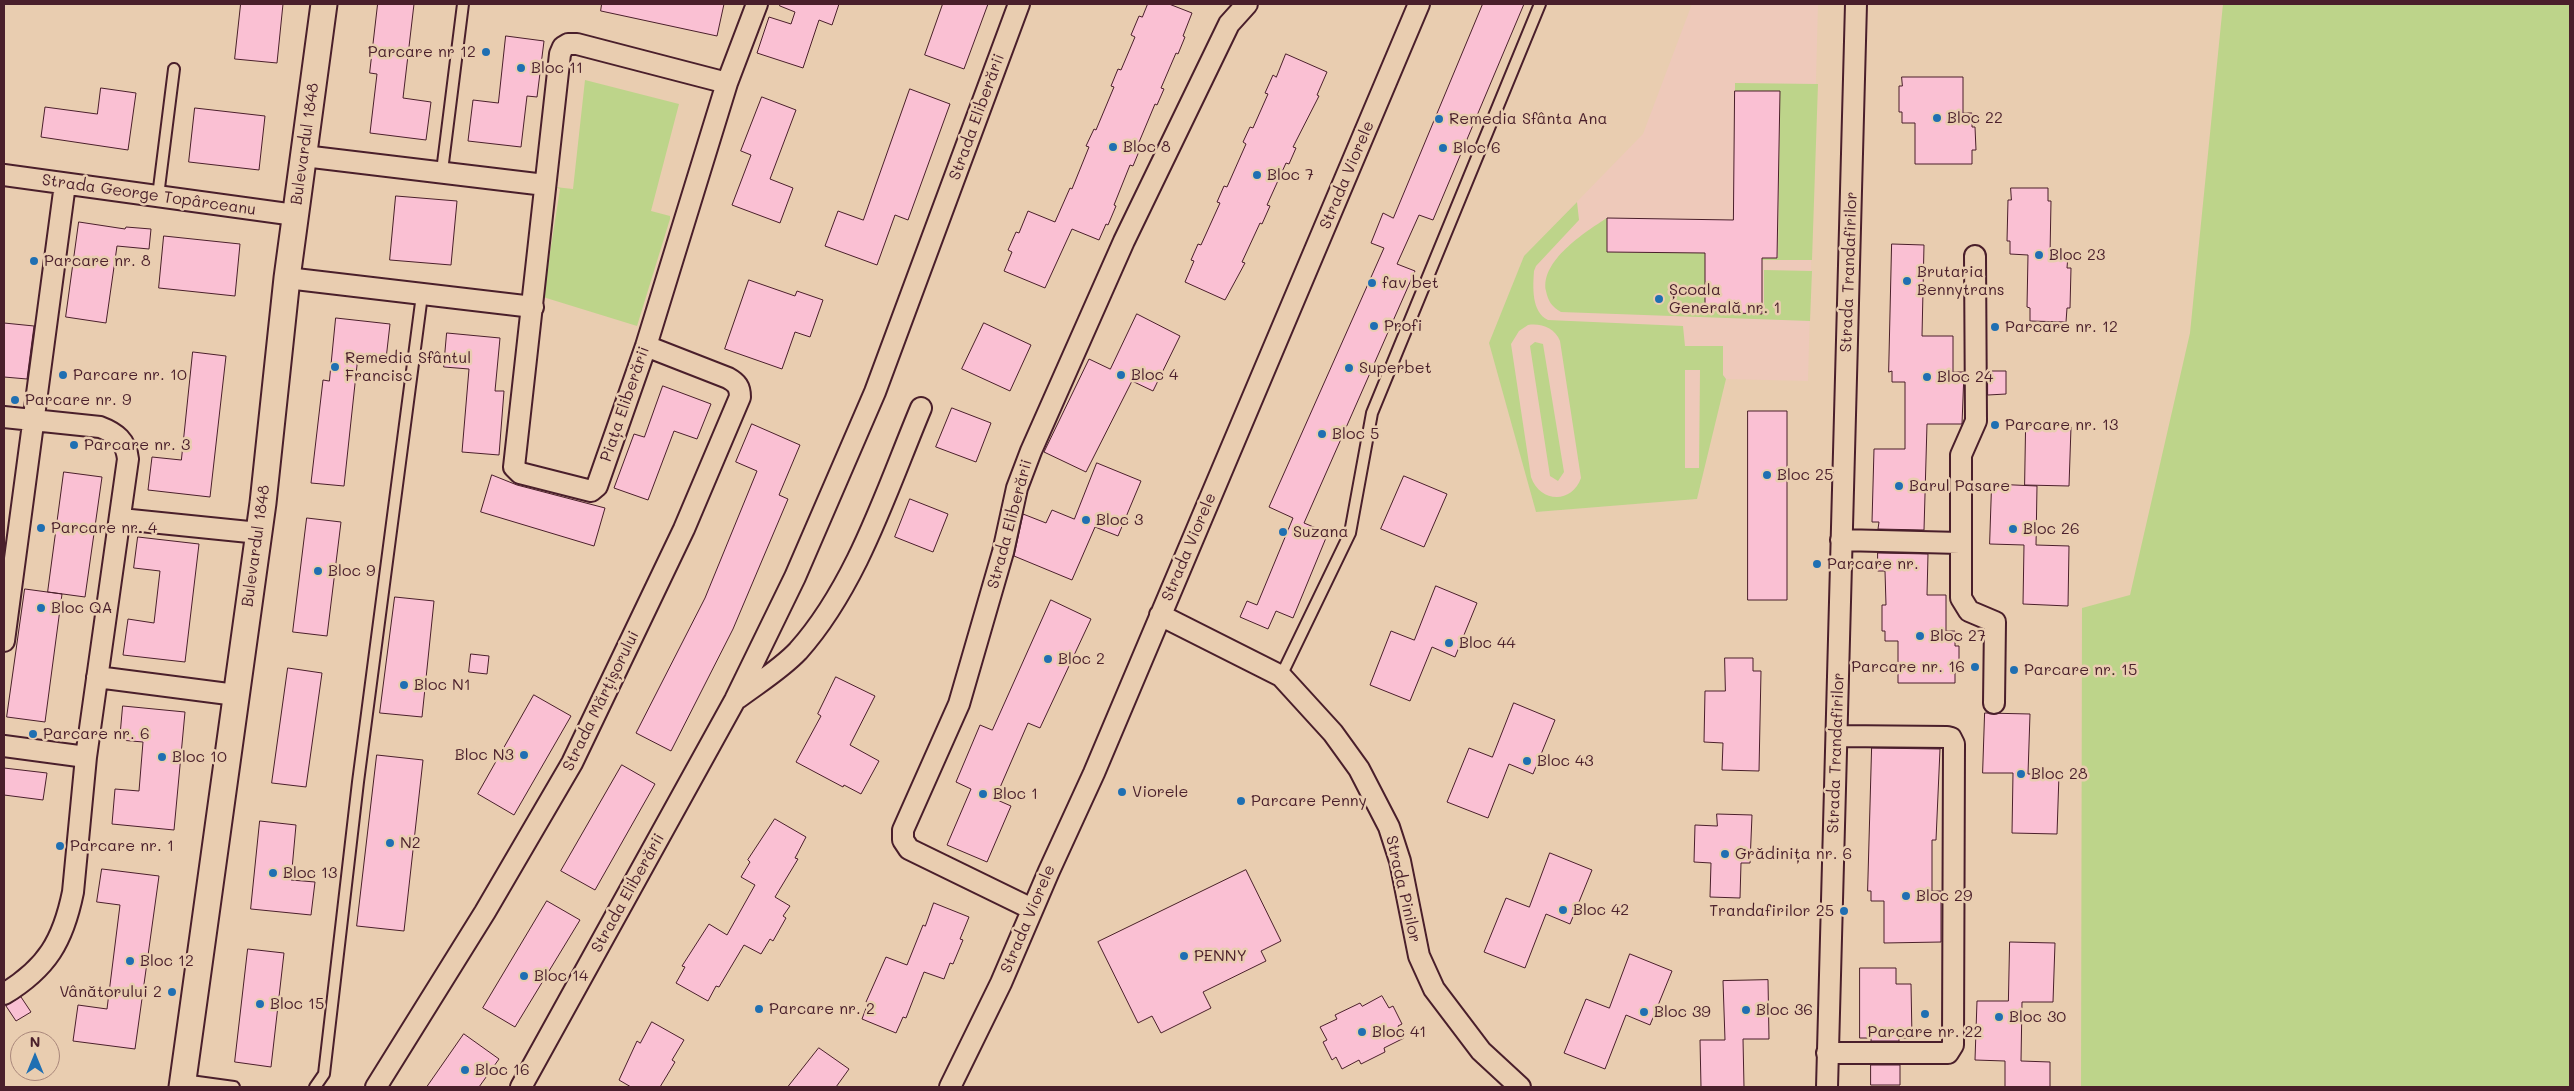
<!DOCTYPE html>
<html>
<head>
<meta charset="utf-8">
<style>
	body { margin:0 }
	#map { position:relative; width:2574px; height:1091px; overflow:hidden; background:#e9cdb0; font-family:Mali,sans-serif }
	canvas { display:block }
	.frame { position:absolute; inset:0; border:5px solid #4a1f2b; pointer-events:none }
	.north { position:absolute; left:10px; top:1031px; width:50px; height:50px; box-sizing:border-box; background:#e9cdb0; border:1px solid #a9877b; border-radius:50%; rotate:0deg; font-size:14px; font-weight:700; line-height:20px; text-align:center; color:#4a1f2b }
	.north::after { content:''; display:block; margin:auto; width:18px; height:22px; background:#1f6fb2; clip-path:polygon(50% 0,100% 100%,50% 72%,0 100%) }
</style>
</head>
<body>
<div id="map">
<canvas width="2574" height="1091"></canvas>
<div class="frame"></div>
<div class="north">N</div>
</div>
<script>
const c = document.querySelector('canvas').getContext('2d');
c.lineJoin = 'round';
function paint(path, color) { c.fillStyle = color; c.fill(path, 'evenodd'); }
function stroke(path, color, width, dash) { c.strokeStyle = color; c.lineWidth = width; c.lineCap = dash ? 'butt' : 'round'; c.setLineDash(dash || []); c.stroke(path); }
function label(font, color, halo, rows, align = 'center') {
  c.font = font + ' Mali,sans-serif'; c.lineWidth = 5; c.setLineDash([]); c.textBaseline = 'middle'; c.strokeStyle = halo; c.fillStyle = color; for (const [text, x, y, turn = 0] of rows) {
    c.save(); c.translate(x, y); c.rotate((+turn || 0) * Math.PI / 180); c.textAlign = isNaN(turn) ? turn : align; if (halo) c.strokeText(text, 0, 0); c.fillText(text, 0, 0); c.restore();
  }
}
paint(new Path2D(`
	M1692,4H1818L1808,381L1726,379L1697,499L1536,512L1489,343L1524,256L1643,134Z`), '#eec9ba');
paint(new Path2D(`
	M2223,4H2570V1087H2081L2082,608L2130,595L2190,333Z
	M585,80L679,104L651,211L670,216V219L637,326L543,297L560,189L555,187L573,189Z
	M1735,83L1818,84L1812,260H1762V258H1778L1780,92L1735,91Z
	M1577,202L1579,220L1536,266L1534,271C1533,286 1531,312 1548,320L1683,326L1685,346H1723V375L1726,379L1697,499L1536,512L1489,343L1524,256ZM1528,325C1541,323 1555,328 1560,341L1581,478C1572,504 1540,503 1531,477L1511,344L1519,331ZM1685,370H1700L1699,468H1685Z
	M1607,218V252L1705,253V304L1736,305V313L1764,314V270L1812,271L1810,321L1561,312C1552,307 1548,301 1546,291C1540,261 1585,232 1607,218Z
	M1535,342L1543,344L1564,472L1558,481L1550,476L1530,346Z`), '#bdd48a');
const building = new Path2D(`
	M241,4H283L277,63L235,59Z
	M378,4H414L403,98L431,102L426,140L370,133L377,74L370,73Z
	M602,4H724L717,36L601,11Z
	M780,4H839L832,25L819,20L803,68L757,53L769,17L791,24L795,12L780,6Z
	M943,4H988L964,69L925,55Z
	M1148,4H1169L1192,13L1183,36L1185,37L1178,54L1176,53L1161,88L1164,89L1157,105L1155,104L1137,147L1140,149L1133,166L1130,165L1114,205L1116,206L1108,225L1106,224L1099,240L1072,229L1045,288L1004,271L1012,252L1008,250L1016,232L1019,233L1028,211L1055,222L1070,188L1072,189L1089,147L1086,146L1094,129L1096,130L1114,87L1111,86L1118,69L1121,70L1135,37L1131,35L1139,16L1142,17Z
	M1483,4H1524L1433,220L1419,215L1397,264L1415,271L1304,523L1328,533L1293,618L1276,611L1268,629L1240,617L1247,601L1257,605L1293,518L1269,507L1384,248L1371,243L1383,213L1393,218Z
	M506,36L544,41L537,97L527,96L521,147L468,141L473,100L498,103Z
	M1286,54L1327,72L1317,95L1319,96L1293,147L1296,148L1289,164L1286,163L1267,205L1270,206L1262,224L1260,223L1242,262L1245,263L1225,300L1185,282L1194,261L1191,260L1198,244L1201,245L1220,203L1217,202L1224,186L1227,187L1246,144L1243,142L1250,127L1253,128L1268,94L1265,93L1273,75L1276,77Z
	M1902,77H1963V113H1972V127H1975L1976,150H1972V164H1915V123H1902V112H1899V86H1902Z
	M101,88L136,93L128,150L41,137L45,107L97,114Z
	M910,89L950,104L908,220L895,215L877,265L825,246L838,211L863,220Z
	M1735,91H1780L1777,258H1762V314L1736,313V305H1705V253L1607,252V218L1733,220Z
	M762,97L796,110L770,179L793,188L780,223L732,205L751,155L741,151Z
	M195,108L265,116L259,170L189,162Z
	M2011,188H2048V201H2051L2050,255H2068L2067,268H2071L2070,308H2067L2066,322L2030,321V308L2027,307L2028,255L2010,254V241H2007L2008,200H2011Z
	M396,196L457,201L451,265L390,260Z
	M79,222L125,229L126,227L151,229L149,249L117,246L106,323L66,317Z
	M164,236L240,244L235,296L159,288Z
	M1892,244L1924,245L1922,336H1953V372H1964L1962,424H1927L1924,530L1878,529L1879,522H1872L1874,449H1905V382H1892V371L1889,372Z
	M749,280L795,296L797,291L823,300L810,337L795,332L782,369L725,349Z
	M1137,314L1180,336L1153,391L1132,381L1086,472L1044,452L1089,359L1110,369Z
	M336,318L390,324L386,359L358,356L344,486L311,483L323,380L329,381Z
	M4,323L34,326L27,379L4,377Z
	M984,323L1031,345L1010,391L962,369Z
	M447,333L500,338L495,391H504L499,455L462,452L469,369L444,367Z
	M193,352L226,356L210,497L148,490L152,457L181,460Z
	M1988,371H2006V394L1988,395Z
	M663,386L711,404L697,439L674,431L648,500L614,488L634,434L644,437Z
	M952,408L991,423L976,462L936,447Z
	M1748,411H1787V600H1748Z
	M752,424L800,445L779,495L788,499L733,629L671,751L636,733L705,598L757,471L736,462Z
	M2026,426L2071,427L2069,486L2025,485Z
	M1097,463L1141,481L1118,536L1095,527L1072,580L1014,556L1023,514L1046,523L1052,510L1074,519Z
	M64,472L102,477L85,597L48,592Z
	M492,475L517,485L605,508L594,546L481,512Z
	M1404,476L1447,494L1424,547L1381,529Z
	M1992,484L2037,486L2036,545L2069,546L2068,606L2023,604L2024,545L1990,544Z
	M910,499L948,514L933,552L895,537Z
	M307,518L341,522L327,636L293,632Z
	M138,537L199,544L185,662L123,655L128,619L154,623L160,571L134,568Z
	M1878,553L1928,554L1927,595H1946V631H1955V646H1959V668H1955V683H1898V641H1885V631H1882V605H1886L1885,571H1878Z
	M1436,586L1477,603L1455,657L1432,647L1410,701L1370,685L1391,631L1414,640Z
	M25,589L62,594L45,722L7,717Z
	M395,597L434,601L422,717L380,713Z
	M1051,600L1091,619L1040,728L1028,723L995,799L1011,806L987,862L947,845L971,789L956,782L980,725L992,730Z
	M471,654L489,656L487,674L469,672Z
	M1725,658H1753V671H1761L1759,771L1722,770L1723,743L1704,742L1705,691H1725Z
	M288,668L322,673L306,787L272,783Z
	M836,677L875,696L850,745L879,761L861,794L844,785L843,787L796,762L821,716L818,714Z
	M534,695L571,716L514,815L478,794Z
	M1514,703L1555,720L1533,774L1509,764L1488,818L1447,802L1469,748L1492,757Z
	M123,706L185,712L174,830L112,824L115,789L139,791L143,742L120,740Z
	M1985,713L2030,714L2028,774H2059L2057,834L2012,833L2013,773H1983Z
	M1872,748L1940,749L1936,840H1932V891H1941V942L1884,943V901H1871V891H1868Z
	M377,755L423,760L404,931L357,926Z
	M622,765L655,784L595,890L561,871Z
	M4,768L47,773L43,800L4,795Z
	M1717,814L1752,815L1750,863H1741L1740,898L1710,897L1711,863L1694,862L1695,825L1717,826Z
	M775,819L806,837L795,858L798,859L775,897L790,906L783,916L786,918L773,941L770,939L761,954L744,945L719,987L716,986L708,1001L676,983L685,967L682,966L709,924L727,935L755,885L741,877L750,862L748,860Z
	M260,821L296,825L291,880L315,882L311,915L251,909Z
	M1550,853L1592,870L1570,924L1546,914L1525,968L1484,952L1506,898L1529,907Z
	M102,869L159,876L135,1049L73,1041L78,1005L107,1009L120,905L97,902Z
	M1246,870L1281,941L1261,951L1266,961L1203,992L1211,1008L1161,1033L1152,1016L1138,1023L1098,942Z
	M547,901L580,920L515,1027L483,1008Z
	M934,903L969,917L960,939L963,940L953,964L950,963L944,979L924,972L906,1018L903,1017L896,1033L862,1019L868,1003L866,1002L886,957L907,965L923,925L925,926Z
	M2010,942L2055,943L2053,1002H2022L2021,1061L2050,1062V1087H2005V1061L1975,1060L1977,1001H2008Z
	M248,949L284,953L271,1067L235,1062Z
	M1630,954L1672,971L1650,1025L1626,1015L1605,1069L1564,1053L1586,999L1609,1008Z
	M1860,968H1896V984H1911L1912,1038H1899V1041H1871V1038H1860Z
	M1768,980L1769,1039H1743L1744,1087H1701L1700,1040H1725L1723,981Z
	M1382,996L1389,1008L1393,1006L1402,1024L1398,1026L1404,1038L1384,1048L1385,1052L1361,1064L1359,1060L1342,1069L1336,1057L1332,1060L1323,1042L1327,1040L1320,1027L1337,1019L1335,1015L1360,1003L1362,1006Z
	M21,997L31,1012L16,1021L6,1006Z
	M652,1022L684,1040L672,1060L675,1062L660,1087H631L619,1080L637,1041L640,1043Z
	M464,1034L499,1059L479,1087H427Z
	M819,1048L849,1069L836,1087H788Z
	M1871,1065H1900V1085H1871Z`);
paint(building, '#fac0d3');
stroke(building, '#4a1f2b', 1);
const service = new Path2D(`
	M442,171L463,4
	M158,196L174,69
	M1281,676L1350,533L1372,413L1540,4
	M183,1080L234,1087
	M315,1087L324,1074L358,782L422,295`);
const minor = new Path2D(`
	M568,44H577L727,83L646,346L597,486L591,491L520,473L514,467L560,54L563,47Z
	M727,83L757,4
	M304,156L545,185
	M4,175L295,215
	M1975,256L1976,421L1961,455V598L1969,611L1995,622L1994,703
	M287,278L533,307
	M4,417L100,427C116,433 126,441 128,459L86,757L73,892C63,941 47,968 4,994
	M121,519L259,533
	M1841,540L1960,543
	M1160,615L1281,676L1333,733L1359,769L1389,827L1400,861L1419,956L1434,989L1481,1051L1520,1087
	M4,641L65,184
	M97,677L236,695
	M738,698C758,683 781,669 798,651C857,585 887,489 921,408
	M4,746L86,757
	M1032,909L909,849L903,840V830L959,704L1003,552L1017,488L1031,451L1124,241L1229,24L1247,4
	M1827,1053H1948L1953,1045L1954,744L1951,738L1947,737L1838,736
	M376,1087L485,912L572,763L684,529L740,397C740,387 737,383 728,378L646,346
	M521,1087L735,700L795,577L875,392L1019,4
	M950,1087L1001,983L1049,871L1094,773L1419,4
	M1827,1087L1856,4`);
const tertiary = new Path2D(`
	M182,1087L263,503L287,278L324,4`);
stroke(service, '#4a1f2b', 14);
stroke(minor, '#4a1f2b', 24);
stroke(tertiary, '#4a1f2b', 29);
stroke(service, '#e9cdb0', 10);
stroke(minor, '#e9cdb0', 20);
stroke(tertiary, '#e9cdb0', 25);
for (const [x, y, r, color] of [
	[486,52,5,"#1f6fb2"],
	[521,68,5,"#1f6fb2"],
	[1937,118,5,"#1f6fb2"],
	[1439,119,5,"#1f6fb2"],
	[1113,147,5,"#1f6fb2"],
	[1443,148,5,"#1f6fb2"],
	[1257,175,5,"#1f6fb2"],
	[2039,255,5,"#1f6fb2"],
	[34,261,5,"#1f6fb2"],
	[1907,281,5,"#1f6fb2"],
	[1372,283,5,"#1f6fb2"],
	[1659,299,5,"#1f6fb2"],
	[1374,326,5,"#1f6fb2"],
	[1995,327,5,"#1f6fb2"],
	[335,367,5,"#1f6fb2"],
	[1349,368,5,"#1f6fb2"],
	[63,375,5,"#1f6fb2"],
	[1121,375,5,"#1f6fb2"],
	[1927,377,5,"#1f6fb2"],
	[15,400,5,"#1f6fb2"],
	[1995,425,5,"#1f6fb2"],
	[1322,434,5,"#1f6fb2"],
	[74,445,5,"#1f6fb2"],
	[1767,475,5,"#1f6fb2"],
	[1899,486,5,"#1f6fb2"],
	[1086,520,5,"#1f6fb2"],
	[41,528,5,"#1f6fb2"],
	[2013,529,5,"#1f6fb2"],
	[1283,532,5,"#1f6fb2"],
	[1817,564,5,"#1f6fb2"],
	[318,571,5,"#1f6fb2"],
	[41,608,5,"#1f6fb2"],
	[1920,636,5,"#1f6fb2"],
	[1449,643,5,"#1f6fb2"],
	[1048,659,5,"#1f6fb2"],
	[1975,667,5,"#1f6fb2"],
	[2014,670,5,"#1f6fb2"],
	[404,685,5,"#1f6fb2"],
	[33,734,5,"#1f6fb2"],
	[524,755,5,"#1f6fb2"],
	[162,757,5,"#1f6fb2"],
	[1527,761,5,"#1f6fb2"],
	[2021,774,5,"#1f6fb2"],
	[1122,792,5,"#1f6fb2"],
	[983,794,5,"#1f6fb2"],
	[1241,801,5,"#1f6fb2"],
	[390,843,5,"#1f6fb2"],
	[60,846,5,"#1f6fb2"],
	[1725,854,5,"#1f6fb2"],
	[273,873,5,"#1f6fb2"],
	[1906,896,5,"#1f6fb2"],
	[1563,910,5,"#1f6fb2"],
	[1844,911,5,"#1f6fb2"],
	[1184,956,5,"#1f6fb2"],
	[130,961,5,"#1f6fb2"],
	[524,976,5,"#1f6fb2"],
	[172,992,5,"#1f6fb2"],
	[260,1004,5,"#1f6fb2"],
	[759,1009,5,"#1f6fb2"],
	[1746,1010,5,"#1f6fb2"],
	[1644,1012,5,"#1f6fb2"],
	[1925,1014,5,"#1f6fb2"],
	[1999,1017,5,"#1f6fb2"],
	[1362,1032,5,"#1f6fb2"],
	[465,1070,5,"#1f6fb2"]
]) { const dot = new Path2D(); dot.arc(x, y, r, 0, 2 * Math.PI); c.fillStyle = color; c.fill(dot); stroke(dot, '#e9cdb0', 2); }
label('16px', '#4a1f2b', '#e9cdb0', [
	["Parcare nr 12",476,52,"right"],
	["Bloc 11",531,68],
	["Bloc 22",1947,118],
	["Remedia Sfânta Ana",1449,119],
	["Bloc 8",1123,147],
	["Bloc 6",1453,148],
	["Bloc 7",1267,175],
	["Bloc 23",2049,255],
	["Parcare nr. 8",44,261],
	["Brutaria",1917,272],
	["Bennytrans",1917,290],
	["fav bet",1382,283],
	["Școala",1669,290],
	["Generală nr. 1",1669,308],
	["Profi",1384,326],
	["Parcare nr. 12",2005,327],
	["Remedia Sfântul",345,358],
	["Francisc",345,376],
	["Superbet",1359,368],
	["Parcare nr. 10",73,375],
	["Bloc 4",1131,375],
	["Bloc 24",1937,377],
	["Parcare nr. 9",25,400],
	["Parcare nr. 13",2005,425],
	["Bloc 5",1332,434],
	["Parcare nr. 3",84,445],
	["Bloc 25",1777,475],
	["Barul Pasare",1909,486],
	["Bloc 3",1096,520],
	["Parcare nr. 4",51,528],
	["Bloc 26",2023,529],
	["Suzana",1293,532],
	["Parcare nr.",1827,564],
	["Bloc 9",328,571],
	["Bloc QA",51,608],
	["Bloc 27",1930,636],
	["Bloc 44",1459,643],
	["Bloc 2",1058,659],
	["Parcare nr. 16",1965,667,"right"],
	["Parcare nr. 15",2024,670],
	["Bloc N1",414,685],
	["Parcare nr. 6",43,734],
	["Bloc N3",514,755,"right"],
	["Bloc 10",172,757],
	["Bloc 43",1537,761],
	["Bloc 28",2031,774],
	["Viorele",1132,792],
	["Bloc 1",993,794],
	["Parcare Penny",1251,801],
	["N2",400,843],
	["Parcare nr. 1",70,846],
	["Grădinița nr. 6",1735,854],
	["Bloc 13",283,873],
	["Bloc 29",1916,896],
	["Bloc 42",1573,910],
	["Trandafirilor 25",1834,911,"right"],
	["PENNY",1194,956],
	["Bloc 12",140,961],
	["Bloc 14",534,976],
	["Vânătorului 2",162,992,"right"],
	["Bloc 15",270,1004],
	["Parcare nr. 2",769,1009],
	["Bloc 36",1756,1010],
	["Bloc 39",1654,1012],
	["Bloc 30",2009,1017],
	["Bloc 41",1372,1032],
	["Parcare nr. 22",1925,1032,"center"],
	["Bloc 16",475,1070]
], 'left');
label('16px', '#4a1f2b', '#e9cdb0', [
	["Strada Eliberării",977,117,-70],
	["Bulevardul 1848",305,144,-82],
	["Strada Viorele",1347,175,-67],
	["Strada George Topârceanu",149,195,8],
	["Strada Trandafirilor",1849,272,-88],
	["Piața Eliberării",625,404,-71],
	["Strada Eliberării",1010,524,-75],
	["Bulevardul 1848",256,546,-82],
	["Strada Viorele",1189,547,-67],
	["Strada Mărțișorului",601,701,-64],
	["Strada Trandafirilor",1836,753,-88],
	["Strada Pinilor",1403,889,77],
	["Strada Eliberării",628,893,-61],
	["Strada Viorele",1028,919,-67]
]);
</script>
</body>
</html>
